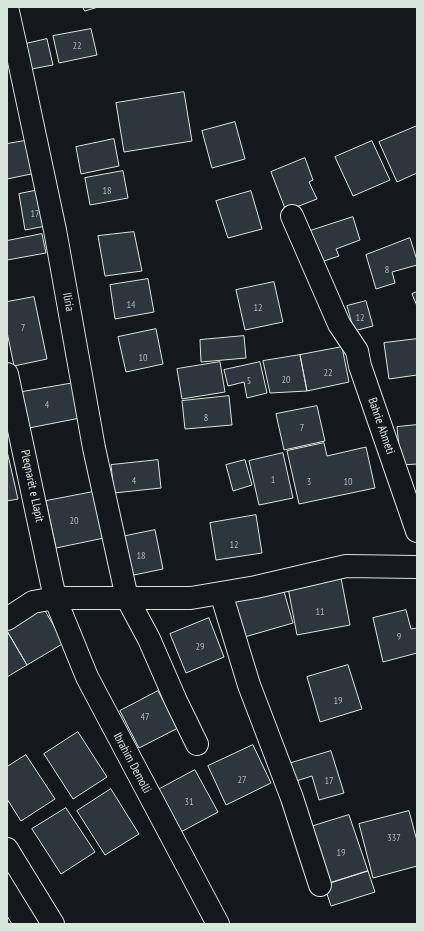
<!DOCTYPE html>
<html>
<head>
<meta charset="utf-8">
<style>
	body { margin:0 }
	#map { position:relative; width:424px; height:931px; overflow:hidden; background:#14181c; font-family:"PT Sans Narrow",sans-serif }
	canvas { display:block }
	.frame { position:absolute; inset:0; border:8px solid #d8e6dc; pointer-events:none }
</style>
</head>
<body>
<div id="map">
<canvas width="424" height="931"></canvas>
<div class="frame"></div>
</div>
<script>
const c = document.querySelector('canvas').getContext('2d');
c.lineJoin = 'round';
function paint(path, color) { c.fillStyle = color; c.fill(path, 'evenodd'); }
function stroke(path, color, width, dash) { c.strokeStyle = color; c.lineWidth = width; c.lineCap = dash ? 'butt' : 'round'; c.setLineDash(dash || []); c.stroke(path); }
function label(font, color, halo, rows, align = 'center') {
  c.font = font + ' "PT Sans Narrow",sans-serif'; c.lineWidth = 3; c.setLineDash([]); c.textBaseline = 'middle'; c.strokeStyle = halo; c.fillStyle = color; for (const [text, x, y, turn = 0] of rows) {
    c.save(); c.translate(x, y); c.rotate((+turn || 0) * Math.PI / 180); c.textAlign = isNaN(turn) ? turn : align; if (halo) c.strokeText(text, 0, 0); c.fillText(text, 0, 0); c.restore();
  }
}
const building = new Path2D(`
	M83,7H98L85,11Z
	M91,29L97,55L59,63L53,36Z
	M47,39L53,65L26,70L21,45Z
	M184,92L192,141L124,152L116,103Z
	M235,122L245,159L212,168L202,131Z
	M417,126V173L397,182L379,142Z
	M114,139L119,166L81,174L76,147Z
	M30,140L36,173L7,179V144Z
	M372,141L390,180L353,196L335,157Z
	M305,158L313,180L309,182L317,199L286,211L271,172Z
	M123,171L128,198L90,205L85,178Z
	M39,190L46,226L25,230L19,194Z
	M251,191L262,229L228,238L216,201Z
	M353,217L360,240L336,249L339,256L321,262L310,231Z
	M134,232L142,271L105,276L98,236Z
	M42,234L46,253L7,260V241Z
	M410,238L417,260V265L392,272L395,283L376,289L366,255Z
	M148,279L154,312L115,319L110,285Z
	M274,282L283,322L245,330L236,290Z
	M417,292V306L412,294Z
	M34,297L47,359L14,366L7,332V302Z
	M366,301L373,326L354,331L347,306Z
	M156,329L163,364L126,372L118,337Z
	M244,336L246,358L201,362L200,340Z
	M417,339V375L389,379L384,343Z
	M342,347L349,382L307,391L300,355Z
	M300,355L307,391L270,393L263,361Z
	M220,362L225,392L182,399L177,369Z
	M260,362L267,393L247,398L244,382L228,386L224,370Z
	M74,383L80,418L29,428L22,392Z
	M229,396L232,425L185,429L182,401Z
	M317,406L325,441L284,450L276,414Z
	M417,425V464L401,465L397,427Z
	M324,443L327,456L366,447L375,488L299,504L287,451Z
	M7,451L18,499L7,501Z
	M283,453L293,498L259,505L249,461Z
	M158,460L161,488L114,493L111,465Z
	M245,460L252,485L233,491L226,465Z
	M93,492L104,538L56,548L46,501Z
	M256,515L262,553L216,560L210,523Z
	M155,530L163,569L129,576L121,537Z
	M341,578L350,625L297,635L288,588Z
	M283,588L293,623L241,638L231,602Z
	M41,604L64,643L27,665L7,631V624Z
	M406,610L411,629L417,628V653L383,662L373,618Z
	M209,618L224,657L186,673L170,634Z
	M7,631L27,665L7,677Z
	M348,665L362,709L320,722L307,677Z
	M158,691L178,728L139,748L120,711Z
	M78,732L107,777L73,799L44,754Z
	M253,745L271,783L226,805L208,766Z
	M331,751L344,793L319,800L312,776L293,782L288,764Z
	M26,755L55,799L21,821L7,799V767Z
	M195,770L218,812L179,833L156,791Z
	M111,789L139,834L105,855L77,811Z
	M66,808L95,852L61,874L32,829Z
	M409,811L417,841V866L373,878L359,824Z
	M349,815L368,871L324,885L307,828Z
	M368,871L375,892L331,906L324,885Z
	M7,916L12,924H7Z`);
paint(building, '#2c363c');
stroke(building, '#d8e6dc', 1);
const street = new Path2D(`
	M7,7L19,61L55,230L94,448L127,598L149,639L176,701L197,744
	M292,216L339,324L357,351L360,366L417,531
	M7,374L55,598L87,677L218,924
	M221,593L249,685L292,798L320,885
	M7,619L33,602L55,598H191L256,587L346,566L417,567
	M7,849L53,924`);
stroke(street, '#d8e6dc', 24);
stroke(street, '#14181c', 22);
label('10px', '#adbab4', null, [
	["22",77,46],
	["18",107,191],
	["17",35,214],
	["8",387,270],
	["14",131,305],
	["12",258,308],
	["12",360,318],
	["7",23,328],
	["10",143,358],
	["22",328,373],
	["20",286,380],
	["5",249,381],
	["4",47,405],
	["8",206,418],
	["7",302,428],
	["1",273,480],
	["4",134,481],
	["3",309,482],
	["10",348,482],
	["20",74,521],
	["12",234,545],
	["18",141,556],
	["11",320,612],
	["9",399,637],
	["29",200,647],
	["19",338,701],
	["47",145,717],
	["27",242,780],
	["17",329,781],
	["31",189,802],
	["337",394,838],
	["19",341,853]
]);
label('12px', '#d8e6dc', '#14181c', [
	["Iliria",68,302,80],
	["Bahrie Ahmeti",381,426,71],
	["Pleqnarët e Llapit",32,486,78],
	["Ibrahim Demolli",132,763,62]
]);
</script>
</body>
</html>
